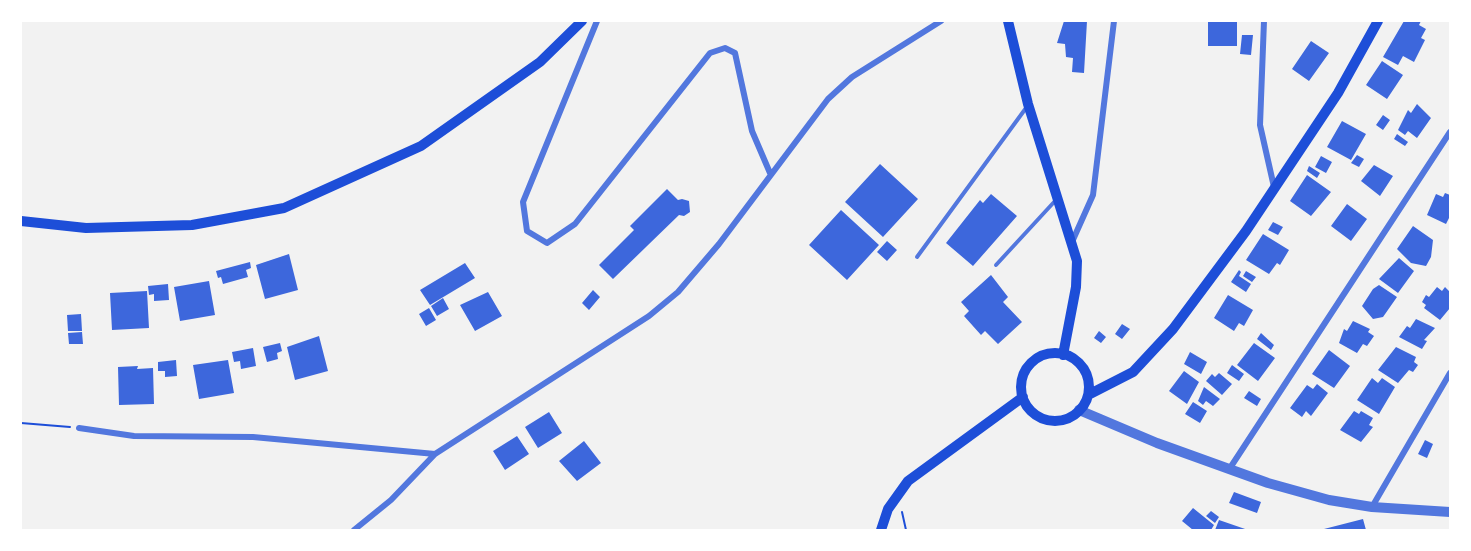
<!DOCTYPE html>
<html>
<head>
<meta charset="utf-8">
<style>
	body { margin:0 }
	#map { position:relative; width:1471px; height:551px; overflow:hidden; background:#f2f2f2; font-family:Lato,sans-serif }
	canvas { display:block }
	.frame { position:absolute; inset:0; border:22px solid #fff; pointer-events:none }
</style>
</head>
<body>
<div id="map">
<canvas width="1471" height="551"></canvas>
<div class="frame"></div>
</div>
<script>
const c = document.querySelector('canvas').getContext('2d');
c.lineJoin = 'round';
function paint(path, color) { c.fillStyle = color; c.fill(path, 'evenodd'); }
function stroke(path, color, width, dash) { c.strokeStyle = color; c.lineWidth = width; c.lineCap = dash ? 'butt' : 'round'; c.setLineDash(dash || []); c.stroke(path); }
paint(new Path2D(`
	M1064,21H1087L1084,73L1072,72L1073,58L1066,57L1065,44L1057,43Z
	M1208,21H1237V46H1208Z
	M1404,21H1421L1419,25L1426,29L1421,38L1425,40L1414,62L1403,56L1398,65L1383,57Z
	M1242,35H1253L1251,55L1240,54Z
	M1311,41L1329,53L1309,81L1292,69Z
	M1382,61L1403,75L1387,99L1366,85Z
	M1417,104L1431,118L1417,138L1408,131L1405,135L1398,130L1408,110L1411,113Z
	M1383,115L1390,120L1383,130L1376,125Z
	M1342,121L1366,134L1351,160L1327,147Z
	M1397,134L1408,142L1405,146L1394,139Z
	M1357,155L1364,159L1359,167L1351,163Z
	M1321,156L1332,162L1326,173L1315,167Z
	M880,164L918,199L883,237L845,202Z
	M1374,165L1393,176L1380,196L1361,181Z
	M1309,166L1320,173L1317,178L1307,171Z
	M1307,175L1331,192L1311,216L1290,201Z
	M667,189L678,200L682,199L689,201L690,212L684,216L679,215L613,279L599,265L634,230L630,226Z
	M1445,193L1450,195V216L1446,224L1427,215L1436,194L1443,197Z
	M991,194L1017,216L973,266L946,243L980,200L983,203Z
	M1347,204L1367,219L1351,241L1331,226Z
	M841,210L879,245L847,280L809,245Z
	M1273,222L1283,227L1278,235L1268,230Z
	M1413,226L1433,240L1431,257L1426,266L1411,263L1397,249Z
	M1263,234L1289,250L1280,265L1277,263L1269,274L1246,260Z
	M887,241L897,250L887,261L877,252Z
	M289,254L298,290L265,299L256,265Z
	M1399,258L1414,271L1398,293L1379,279Z
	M250,262L251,268L246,270L248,277L223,284L221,277L218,278L216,271Z
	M465,263L475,278L430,305L420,290Z
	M1239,270L1241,272L1239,276L1251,284L1246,292L1231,282Z
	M1246,271L1256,277L1252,282L1243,276Z
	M991,275L1008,297L1003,302L1022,322L998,344L985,331L981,335L964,316L969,311L961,302Z
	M209,281L215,315L180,321L174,287Z
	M168,284L169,300L154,301V294L149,295L148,286Z
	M1379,285L1397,297L1383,317L1373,319L1362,306L1373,289Z
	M1437,287L1442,291L1445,287L1450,292V308L1440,320L1424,308L1426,305L1422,302L1426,295L1429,297Z
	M593,290L600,297L589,310L582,303Z
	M147,291L149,328L112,330L110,293Z
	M488,292L502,316L475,331L460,305Z
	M1228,295L1253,310L1244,326L1239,323L1234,331L1214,318Z
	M443,298L449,309L437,316L431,306Z
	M429,308L436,320L426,326L419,314Z
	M81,314L82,331H68L67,315Z
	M1416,319L1435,328L1424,340L1427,341L1422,349L1399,337L1407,326L1410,328Z
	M1353,321L1370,329L1368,332L1374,336L1367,346L1363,344L1357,353L1339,343L1344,329L1347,331Z
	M1122,324L1130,329L1122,339L1115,334Z
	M1099,331L1106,337L1101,343L1094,338Z
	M82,332L83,344H69L68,333Z
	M1261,333L1274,345L1271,350L1257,339Z
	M319,336L328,371L295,380L287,347Z
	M280,343L282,351L277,353L278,359L267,362L263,347Z
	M1254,343L1275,358L1258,381L1237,365Z
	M1396,347L1416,357L1414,362L1418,365L1413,372L1409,370L1398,383L1378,370Z
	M253,348L256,366L241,369L240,361L234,362L232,352Z
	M1329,350L1350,366L1334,388L1312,374Z
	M1190,352L1207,362L1201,374L1184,364Z
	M176,360L177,376L165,377V371H158V362Z
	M228,360L234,393L199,399L193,365Z
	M1232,365L1244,374L1239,381L1227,373Z
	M138,366L137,369L153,368L154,404L119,405L118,367Z
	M1184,371L1199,382L1187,404L1169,391Z
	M1219,373L1232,384L1222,395L1206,381L1212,374L1215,377Z
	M1372,378L1378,383L1382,378L1395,387L1379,414L1357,400Z
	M1317,384L1328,393L1311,416L1306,411L1302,417L1290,408L1307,385L1313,389Z
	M1204,387L1220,399L1213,406L1206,401L1203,405L1198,401Z
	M1249,391L1261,399L1257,406L1244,398Z
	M1193,402L1207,411L1200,423L1185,414Z
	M1354,411L1359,414L1361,411L1373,418L1369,425L1373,427L1361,442L1340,430Z
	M549,412L562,433L538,448L525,427Z
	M517,436L529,454L505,470L493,451Z
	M1425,440L1433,444L1427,458L1418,454Z
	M584,441L601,463L577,481L559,461Z
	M1234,492L1261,502L1257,513L1229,503Z
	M1193,508L1214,525L1211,530H1193L1182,521Z
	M1211,511L1219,517L1215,523L1206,516Z
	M1363,519L1366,530H1324V529Z
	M1219,520L1248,530H1215Z`), '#3d67dc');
stroke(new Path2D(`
	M21,423L70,427
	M902,512L906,530`), '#1d4ed8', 2);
stroke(new Path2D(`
	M917,257L1026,108
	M996,265L1055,201`), '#5277de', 4);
stroke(new Path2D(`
	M597,21L523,202L527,231L547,243L575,224L710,53L725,48L735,53L752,131L770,173
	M1264,21L1260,125L1274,187
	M1072,242L1093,195L1114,21
	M79,428L134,436L253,437L435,454
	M1230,468L1450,132
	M1372,507L1450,373
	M354,530L391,500L435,454L649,316L678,292L719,244L828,99L852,77L941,21`), '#5277de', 6);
stroke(new Path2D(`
	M1079,410L1157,443L1268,483L1329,500L1372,507L1450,512`), '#5277de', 10);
stroke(new Path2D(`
	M1008,21L1028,104L1077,261L1076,287L1063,355
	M21,221L86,228L192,225L284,208L421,146L540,62L582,21
	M1021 387a34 34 0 1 1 68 0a34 34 0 1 1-68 0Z
	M1088,395L1133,372L1173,329L1246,231L1338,93L1378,21
	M881,530L888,509L908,481L1023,397`), '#1d4ed8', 10);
</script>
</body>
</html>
